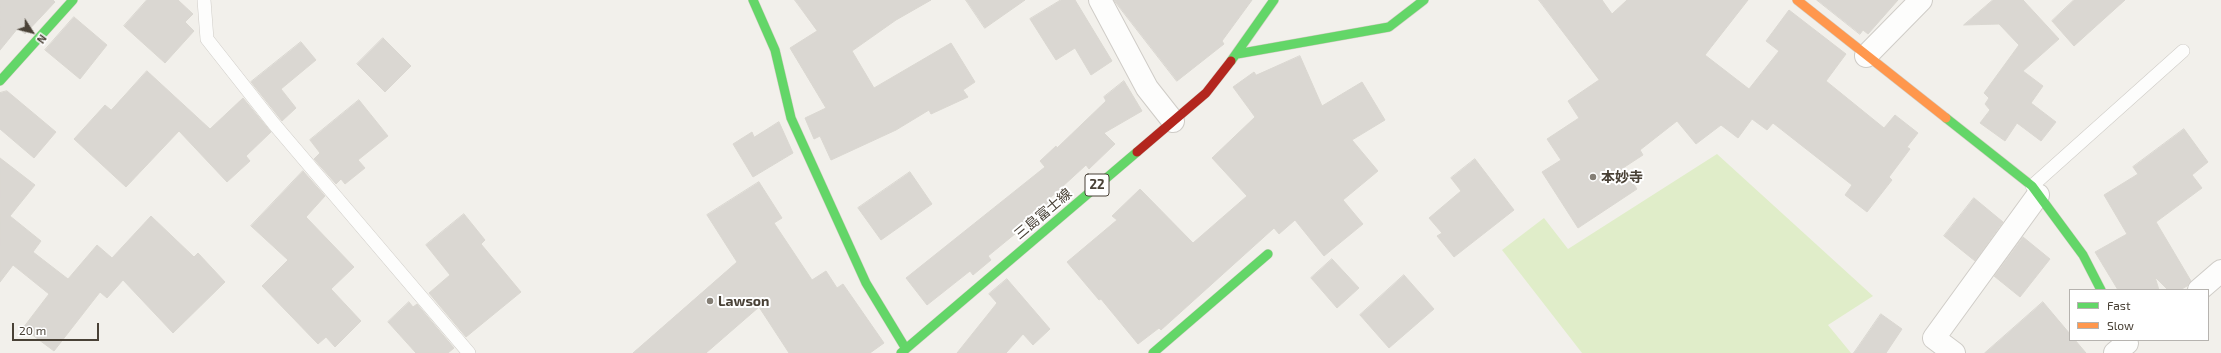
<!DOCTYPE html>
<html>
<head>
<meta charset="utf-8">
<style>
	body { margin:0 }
	#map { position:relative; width:2221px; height:353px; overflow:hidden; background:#f2f0eb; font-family:"Exo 2",sans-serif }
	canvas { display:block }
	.legend { position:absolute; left:2069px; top:289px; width:140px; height:52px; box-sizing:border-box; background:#fff; border:1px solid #b6b3af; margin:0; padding:5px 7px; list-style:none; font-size:12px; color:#494136 }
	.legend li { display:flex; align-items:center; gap:8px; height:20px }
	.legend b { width:20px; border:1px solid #b6b3af }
	.north { position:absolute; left:12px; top:12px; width:40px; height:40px; -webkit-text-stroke:3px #fff; paint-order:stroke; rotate:126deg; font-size:11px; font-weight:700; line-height:16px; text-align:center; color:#494136 }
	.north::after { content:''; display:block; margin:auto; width:14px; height:18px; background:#494136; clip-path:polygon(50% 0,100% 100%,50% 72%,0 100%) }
	.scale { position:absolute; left:12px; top:323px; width:87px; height:18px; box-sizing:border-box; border:2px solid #494136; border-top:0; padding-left:5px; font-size:12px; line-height:14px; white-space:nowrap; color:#494136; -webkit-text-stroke:3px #fff; paint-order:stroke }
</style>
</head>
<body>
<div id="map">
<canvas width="2221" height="353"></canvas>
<ul class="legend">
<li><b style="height:5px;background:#63d668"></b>Fast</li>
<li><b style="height:5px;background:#ff974d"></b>Slow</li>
</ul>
<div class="north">N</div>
<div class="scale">20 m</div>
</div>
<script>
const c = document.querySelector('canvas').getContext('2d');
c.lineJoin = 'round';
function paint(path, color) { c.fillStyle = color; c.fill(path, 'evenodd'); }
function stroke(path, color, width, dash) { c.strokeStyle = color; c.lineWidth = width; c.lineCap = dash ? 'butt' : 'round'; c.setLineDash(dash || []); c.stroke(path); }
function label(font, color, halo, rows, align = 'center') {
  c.font = font + ' "Exo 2","Noto Sans JP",sans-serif'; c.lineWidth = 4; c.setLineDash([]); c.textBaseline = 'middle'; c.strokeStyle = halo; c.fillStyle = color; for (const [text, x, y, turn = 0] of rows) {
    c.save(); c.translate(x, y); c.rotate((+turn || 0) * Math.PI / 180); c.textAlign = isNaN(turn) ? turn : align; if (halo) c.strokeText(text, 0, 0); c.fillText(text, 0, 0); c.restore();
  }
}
paint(new Path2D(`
	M1717,154L1873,296L1828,325L1851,353H1582L1502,250L1544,218L1568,249Z`), '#e0edc9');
const building = new Path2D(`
	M0,0H53L55,2L25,34L18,28L0,50Z
	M147,0H178L193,14L185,22L194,31L165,63L124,26Z
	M795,0H931L896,20L852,51L874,88L951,43L975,82L963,90L968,97L931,114L929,110L896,130L831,160L820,136L814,139L805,118L826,108L790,48L817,31Z
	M966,0H1025L985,28Z
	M1061,0H1075L1112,61L1091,75L1075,48L1056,60L1030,19Z
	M1114,0H1252L1222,41L1224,44L1177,81Z
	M1539,0H1602L1612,14L1627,0H1748L1705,55L1749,89L1779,51L1766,41L1789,10L1846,54L1826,81L1884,128L1895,115L1918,133L1907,147L1910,149L1889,177L1892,180L1867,212L1845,195L1852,185L1773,123L1767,130L1752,119L1738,138L1721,125L1696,144L1677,121L1640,150L1643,155L1623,168L1637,189L1578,228L1542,172L1561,160L1547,139L1579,118L1568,101L1599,80Z
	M1817,0H1898L1868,34L1863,30L1860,34Z
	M1993,0H2023L2059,39L2023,71L2043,86L2031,103L2056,122L2041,141L2017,123L2005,141L1980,123L1990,110L1985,104L1989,98L1984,93L2019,45L1999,24L1964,25Z
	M2074,0H2125L2074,46L2052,21Z
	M74,17L107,45L80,79L45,50Z
	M383,38L411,66L385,92L357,64Z
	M301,42L316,60L281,89L296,108L282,121L251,82Z
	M1300,56L1322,106L1362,82L1385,120L1352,140L1378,171L1343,200L1363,224L1324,256L1295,220L1279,234L1274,228L1161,330L1159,328L1138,344L1101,299L1099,300L1067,262L1117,220L1112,216L1140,189L1193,243L1247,196L1212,158L1255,117L1233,87L1254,72L1256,75Z
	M147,71L210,129L243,98L271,132L246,156L250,161L227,182L179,131L126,187L74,139L105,105L111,110Z
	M1124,81L1142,111L1104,133L1115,144L1089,169L1086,165L1050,198L1054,202L988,256L991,260L973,275L970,271L927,305L906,278L1045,167L1040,161L1056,146L1057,148L1106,101L1104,97Z
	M7,91L56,132L34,158L0,129V93Z
	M359,100L388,136L358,160L365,168L345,184L341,179L336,184L314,159L320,153L310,140Z
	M779,122L793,153L753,177L733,144L752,132L754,137Z
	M2184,129L2208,162L2192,175L2202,188L2156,222L2191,281L2187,286L2180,290H2168L2155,277L2159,290H2118L2095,252L2127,234L2104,195L2138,174L2133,167Z
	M0,158L35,185L10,216L41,241L33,252L68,279L97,245L112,258L151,216L194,257L198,253L225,282L173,333L123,280L107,298L100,292L54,351L23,328L49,294L13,265L0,282Z
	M1475,159L1514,210L1454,257L1437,236L1442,233L1429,218L1461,191L1451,178Z
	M303,171L325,196L306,217L354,267L331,289L361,321L335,347L326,337L318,344L262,286L288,260L251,226Z
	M910,172L932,204L881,240L858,208Z
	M759,182L782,218L774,223L812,280L826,271L837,288L843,284L884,343L870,353H789L759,307L706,353H633L737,262L707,215Z
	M1974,198L2003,222L1975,261L1944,236Z
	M464,214L485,240L481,244L521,292L466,337L429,293L450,275L426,245Z
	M2023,237L2050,259L2020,297L1994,276Z
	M1332,259L1359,288L1337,308L1311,278Z
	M1404,275L1434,309L1389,348L1360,315Z
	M1007,279L1050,329L1033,345L1023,334L1006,353H957L997,303L989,294Z
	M409,302L413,307L417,304L454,348L448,353H416L388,322Z
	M2043,302L2070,334V340H2075L2086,353H1985Z
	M1881,314L1902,329L1886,353H1854Z`);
paint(building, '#dad7d2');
stroke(building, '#dad7d1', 1);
const lane = new Path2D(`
	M204,0L207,39L274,124L469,353
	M2032,186L2183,51`);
const street = new Path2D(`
	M1100,0L1147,88L1173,121
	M1866,56L1921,0
	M2199,290L2221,271
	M1954,353L1934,338L2038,195
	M2115,353L2127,343`);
const fast = new Path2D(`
	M753,0L775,50L791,118L866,283L906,349
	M1237,54L1389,27L1424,0
	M1231,61L1274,0
	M0,81L73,0
	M1946,118L2032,186L2083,255L2101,290
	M901,353L1137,152
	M1153,353L1268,254`);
const slow = new Path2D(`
	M1797,0L1946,118`);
const jam = new Path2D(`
	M1137,152L1206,93L1231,61`);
stroke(lane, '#cfccc7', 14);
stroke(street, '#cfccc7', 24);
stroke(fast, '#d2cdc2', 10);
stroke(slow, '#d2cdc2', 10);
stroke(jam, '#d2cdc2', 10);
stroke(lane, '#fdfdfc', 13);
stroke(street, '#fdfdfc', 22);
stroke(fast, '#63d668', 9);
stroke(slow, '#ff974d', 9);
stroke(jam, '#b3261e', 9);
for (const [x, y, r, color] of [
	[1593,177,4,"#847e75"],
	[710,301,4,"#847e75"]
]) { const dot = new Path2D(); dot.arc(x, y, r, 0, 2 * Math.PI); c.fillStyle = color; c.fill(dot); stroke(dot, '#fff', 1.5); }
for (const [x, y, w] of [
	[1097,185,24]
]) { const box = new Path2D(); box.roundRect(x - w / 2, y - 11, w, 22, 3); c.fillStyle = '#fff'; c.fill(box); stroke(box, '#494136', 1); }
label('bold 13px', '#494136', null, [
	["22",1097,185]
]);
label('bold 14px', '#494136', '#fff', [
	["本妙寺",1601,177],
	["Lawson",718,301]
], 'left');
label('14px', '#494136', '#fff', [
	["三島富士線",1043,214,-40]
]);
</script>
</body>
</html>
